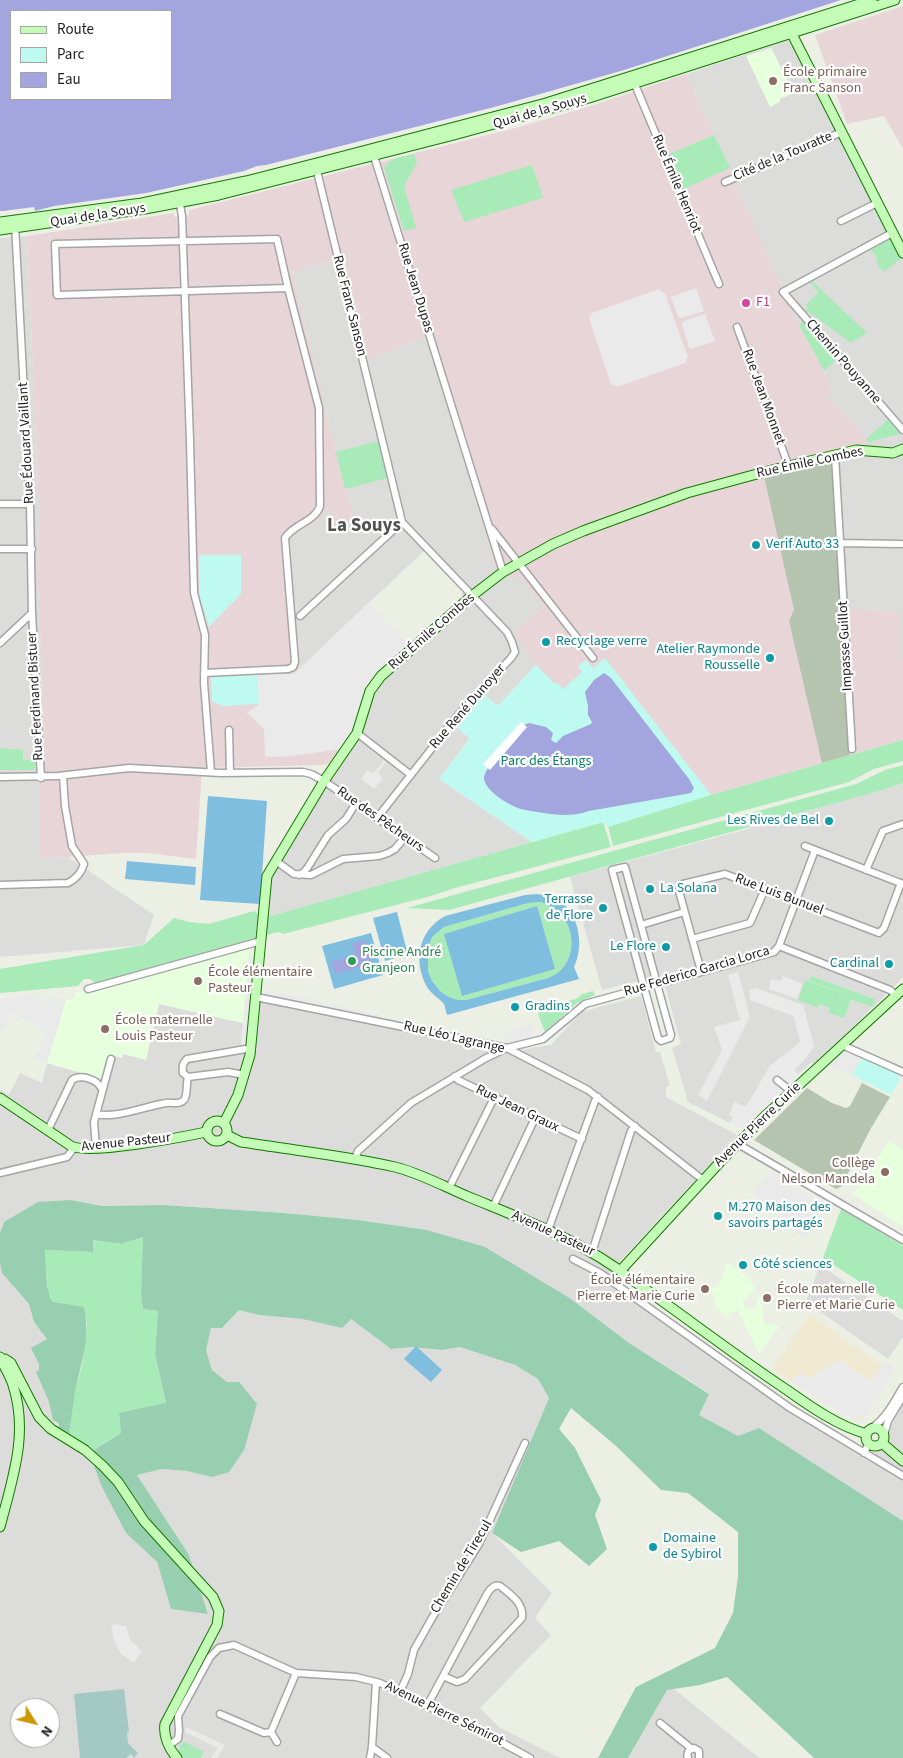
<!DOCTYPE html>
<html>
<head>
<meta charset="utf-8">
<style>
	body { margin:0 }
	#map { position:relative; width:903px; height:1758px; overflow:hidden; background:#ebefe4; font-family:"Source Sans 3",sans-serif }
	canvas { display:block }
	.legend { position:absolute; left:10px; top:10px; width:162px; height:90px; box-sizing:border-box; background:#fff; border:1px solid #a5a5a5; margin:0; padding:6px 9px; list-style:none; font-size:15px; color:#1e1e1e }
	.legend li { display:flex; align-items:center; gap:10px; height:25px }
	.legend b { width:25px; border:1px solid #a5a5a5 }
	.north { position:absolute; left:10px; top:1698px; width:50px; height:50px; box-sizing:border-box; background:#fff; border:1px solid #a5a5a5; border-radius:50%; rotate:126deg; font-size:14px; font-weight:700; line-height:20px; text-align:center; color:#1e1e1e }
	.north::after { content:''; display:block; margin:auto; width:18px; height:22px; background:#cc9700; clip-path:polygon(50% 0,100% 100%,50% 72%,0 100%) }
</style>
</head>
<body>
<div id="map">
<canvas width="903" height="1758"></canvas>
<ul class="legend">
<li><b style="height:6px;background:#c4fbb6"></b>Route</li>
<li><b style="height:14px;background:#bffaf0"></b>Parc</li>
<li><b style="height:14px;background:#a3a5de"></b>Eau</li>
</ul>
<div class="north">N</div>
</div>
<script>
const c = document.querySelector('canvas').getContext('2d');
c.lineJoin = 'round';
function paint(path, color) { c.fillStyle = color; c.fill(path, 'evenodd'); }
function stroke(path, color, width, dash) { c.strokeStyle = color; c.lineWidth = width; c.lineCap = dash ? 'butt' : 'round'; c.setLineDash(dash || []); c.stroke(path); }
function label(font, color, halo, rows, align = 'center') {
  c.font = font + ' "Source Sans 3",sans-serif'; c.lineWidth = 4.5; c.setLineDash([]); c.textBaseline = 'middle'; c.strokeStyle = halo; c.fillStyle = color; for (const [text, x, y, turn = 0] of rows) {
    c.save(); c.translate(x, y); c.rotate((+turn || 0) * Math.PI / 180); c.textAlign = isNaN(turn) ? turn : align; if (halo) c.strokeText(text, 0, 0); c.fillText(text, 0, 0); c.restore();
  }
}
paint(new Path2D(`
	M798,37L903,245V659H900V612L841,608L832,450L869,442L826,397L832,391L824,371L799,325L686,74Z
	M27,236L39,508L38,582L46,770L40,783V859L68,857L154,915L144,945L0,957V238Z
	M344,258L368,360L426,336L496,568L508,577L522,578L544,607L514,632L536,665L498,706L483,694L456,726L470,738L439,779L532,842L257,920L262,876L332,763L369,683L377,673L462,598V590L425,550L300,668L289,535L314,524L329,508L335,525L355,521L336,452L292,272Z
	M903,783V977L875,1006L873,1004L875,999L811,976L809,981L805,980L818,1008L819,1004L831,1008L844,1018L851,1000L873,1007L839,1041L813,1064L812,1062L798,1074L794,1070L805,1059L813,1046L803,1005L750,1000L795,1016L801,1042L770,1066L746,1107L734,1102L733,1118L730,1123L688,1102L672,1048L681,1044L662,975L602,990L570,877L744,830Z
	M641,996L656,1052H660L670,1086L666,1087V1097L737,1135L620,1261L606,1283L783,1407L870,1462L903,1405V1521L759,1428L738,1436L699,1415L709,1393L629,1343L571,1299L427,1230L358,1220L284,1213L164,1205L102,1206L71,1200L4,1222L0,1233V1090L9,1095L20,1073L42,1083L47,1063L102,1079L110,1054H123L159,1004L243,1023L241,1044L255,1043L260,1000L508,1052L551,1045L581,1012Z
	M0,1263L2,1273L29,1304L34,1322L48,1339L39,1364V1370L36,1372L49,1402L53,1420L59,1426L103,1445L89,1453L126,1533L157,1562L171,1609L208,1613L189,1555L137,1475L162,1469L187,1471L212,1477L227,1382L212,1370L206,1350L211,1327L222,1328L239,1310L259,1315L303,1319H351L391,1349L411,1347L441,1350L460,1347L515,1365L538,1379L549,1398L492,1533L552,1593L535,1618L551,1635L480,1708L499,1727L560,1758H0ZM20,1708H50V1738H20Z
	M820,1265L903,1321V1337L888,1359L806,1302Z
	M674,1689L759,1758H628L667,1690Z`), '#dcdcdb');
paint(new Path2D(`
	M809,1314L885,1367H895L864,1418L855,1421L771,1369Z`), '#f1ead2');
paint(new Path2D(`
	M903,6V149L884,116L847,124L815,35Z
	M686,74L799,325L824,371L832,391L826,397L870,442L832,450L841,608L900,612V659H903V740L711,795L562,694L536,665L514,632L544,607L522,579L508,577L496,568L426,336L368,360L344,258L292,272L336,452L355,521L335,526L329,508L314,524L289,535L300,668L368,603L409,645L377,673L369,683L365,694L359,722L332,763L321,765L202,768L196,859L147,853H122L40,859V783L46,770L38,582L39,508L27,236L174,213V217L189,215V210L519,127L591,106Z`), '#e8d5d7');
paint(new Path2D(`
	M771,48L794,93L780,99V102L770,107L746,56Z
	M250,948L243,1023L159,1004L146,1060L123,1054L122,1058L110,1055L103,1079L47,1063L66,1000L75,998V993L149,976Z
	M889,1141L903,1150V1227L853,1194Z
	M727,1263L742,1271V1273L748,1278H750L751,1282L756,1287L743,1301L745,1308L753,1310L758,1305L757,1299L762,1297L764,1324L779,1326L759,1353L737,1309L726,1317L720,1311L714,1300L711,1288L719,1285Z`), '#e6ffdd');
paint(new Path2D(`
	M832,462L850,755L822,763L789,621L794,610L764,476Z
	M862,1083L890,1097L871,1128L841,1187L836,1189L754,1140L807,1088L832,1103L846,1108L850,1106Z`), '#b4c4af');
paint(new Path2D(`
	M714,135L730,168L684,189L669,154Z
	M414,154L417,163L404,186L416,228L404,231L384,168C390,157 402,157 414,154Z
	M532,165L543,198L464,222L451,190Z
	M889,238L901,258L884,272L876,262L878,260L870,248Z
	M811,280L867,333L851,343L809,312L806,313L803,311L808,308L806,304L819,292L808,281Z
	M803,321L836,360L824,371L799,325Z
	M890,418L903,433L869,442L866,439Z
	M378,441L387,478L345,489L336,452Z
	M903,740V761L874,769L849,782L613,846L605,813L702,784L711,795Z
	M0,748L23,750V760H35V767L33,770H0Z
	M903,765V783L872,793L449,910L407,908L856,784L885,770Z
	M603,822L611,847L455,888L431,896L283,934L278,932L266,935L267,917Z
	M541,902C546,904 551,906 555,909C579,927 577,968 548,978L466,1000H458L449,997L441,992L432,981L428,971V948L432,937L444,927L528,903Z
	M254,911L258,914L255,941L98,985L90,979H84L78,986L0,993V969L144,945L174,918L189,922L209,924Z
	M811,976L875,999L873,1005L875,1006L873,1007L851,1000L844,1018L829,1013L830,1008L819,1004L818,1008L798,1000L805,980L871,1004L809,981Z
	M593,991L595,995L577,1003L545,1032L538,1014L543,1007L547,1004L556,1005L564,1002L576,999L582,994Z
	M841,1209L903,1246V1310L823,1258Z
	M143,1237L141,1294L143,1309L158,1311L155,1354L166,1404L119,1413L121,1433L93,1450L69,1435L75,1390L82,1366L87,1324L84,1308L53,1302L50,1298L48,1290H47L45,1250L92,1252L93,1240L122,1244Z
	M183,1741L204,1752L200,1758H184L178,1751Z`), '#a8ebb9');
paint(new Path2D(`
	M71,1200L102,1206L164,1205L284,1213L358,1220L427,1230L485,1247L571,1299L629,1343L709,1394L699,1415L738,1436L759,1428L903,1521V1758H814L727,1677L700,1685L667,1690L628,1758H598L636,1687L715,1648L733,1613L738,1576V1532L688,1493L661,1490L615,1445L571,1408L559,1429L575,1448L601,1500L595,1515L607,1549L589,1566L559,1541L521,1552L492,1533L549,1398L538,1379L515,1365L460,1347L442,1350L411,1347L391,1349L351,1319L342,1328L303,1319L259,1315L239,1310L222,1328H211L206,1350L212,1370L227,1382H239L257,1404L244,1450L229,1472L212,1477L187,1471L162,1469L137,1475L189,1555L208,1614L171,1609L157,1562L126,1533L102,1487L89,1453L121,1433L119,1413L166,1403L155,1354L158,1311L143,1309L141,1294L143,1237L122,1244L93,1240V1252L45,1250L47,1289H48L50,1298L53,1302L84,1307C91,1339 81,1362 75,1392C73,1406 71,1421 69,1435L58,1428L59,1424L53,1420L49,1402L36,1372L39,1370V1364L31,1348L47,1339L34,1322L29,1304L2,1273L0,1263V1233L4,1222L38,1202Z`), '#97cfb0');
paint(new Path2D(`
	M124,1689L129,1732L127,1733L128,1743L138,1753L134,1758L131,1754L126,1758H80L74,1694Z`), '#a4c9c5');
paint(new Path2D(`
	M199,555H241V594L209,627L199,594Z
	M605,658L711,795L608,827L603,822L532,842L439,779L470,739L456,726L483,694L498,706L536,665L555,684L558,683L563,689L582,672L578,666L586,660L593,668Z
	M257,675L260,704L222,706L212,701L211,676Z
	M862,1057L898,1074L900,1080L891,1095L852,1075Z`), '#bffaf0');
paint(new Path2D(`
	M208,796L267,801L260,904L200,900Z
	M127,861L196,867L195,885L125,879Z
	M537,894C545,895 553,897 560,901C580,916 584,946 574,967L579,979L447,1015C446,1012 445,1007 444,1004C439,998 431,994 427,987C413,961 418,931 445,916L525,895ZM541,902C546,904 551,906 555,909C579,927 577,968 548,978L466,1000H458L449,997L441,992L432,981L428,971V948L432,937L444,927L528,903Z
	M537,906L555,969L462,996L444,934Z
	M397,912L408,955L385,961L373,918Z
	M371,933L383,975L334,989L322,946Z
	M416,1346L442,1370L431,1382L404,1359Z`), '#80bee0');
paint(new Path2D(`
	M696,288L704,311L681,318L678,316L671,297Z
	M659,289L665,294L688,357L685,363L617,387L611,384L589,318L592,313Z
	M705,314L715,341L691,349L689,347L682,324L684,321Z
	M368,603L409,645L377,673L369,683L365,694L359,722L342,749L293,756L265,757L264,729L247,713L259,704L257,675L294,674Z
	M384,760L386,762L378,773L383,778L374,789L361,779L367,770L373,774Z
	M249,957H256L249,1045L241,1044Z
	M738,972L750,1017L707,1101L698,1095L722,1050L714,1027L740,1020L728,975Z
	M783,976L803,984L797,999L769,989L771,979L781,981Z
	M756,988L803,1005L814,1046L805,1059L794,1070L798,1074L741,1129L730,1123L733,1118L729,1115L734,1102L746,1107L770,1066L800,1042L794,1016L750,1000L749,990Z
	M264,990L381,1015L379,1021L263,997Z
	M40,995L38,1001L65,998L66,1000L47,1063L35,1057L47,1032L40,1029L37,1024L11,1012L0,1034V999Z
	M531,1025L535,1038L507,1045L502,1033Z
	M845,1051L860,1059L852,1075L829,1064Z
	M772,1170L795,1190L798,1187L822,1209L819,1212L823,1217L803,1238L752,1191Z
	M839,1360L870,1381L885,1361L895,1367L864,1418L859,1415L855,1421L791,1382L800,1372L809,1378Z
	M119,1624V1626H126L130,1640L142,1651L134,1663L121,1654L114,1641L111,1625Z
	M186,1727L225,1745L217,1758H211L218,1748L185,1732Z`), '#eaeaea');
paint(new Path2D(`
	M0,0H841L624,70L498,106L266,165L257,166L244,171L146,193L54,206L35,211L34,207L3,211H0ZM11,11H171V99H11Z
	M604,673L611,678L689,779L694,788L691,793L589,811C580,814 572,815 563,815C555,815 529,811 521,809C510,806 483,790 484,777C486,765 515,736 524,725L529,723L546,727L553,733L551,740L556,743L563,736L591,724L592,722L588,715V706L585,692L594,680Z
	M365,940L372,964L335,974L331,962L355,955L352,944Z`), '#a3a5de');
paint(new Path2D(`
	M521,722L527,727L490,770L483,764Z`), '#fff');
const street = new Path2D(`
	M633,80L719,284
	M373,153L503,572
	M316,167L402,522L507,632L512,642L515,652L511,658L458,715L377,818
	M725,182L842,132
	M179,199L182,216L190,441L194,593L205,635L204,683L211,772
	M841,221L877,203
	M892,233L783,292L903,430
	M737,327L789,467
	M835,455L852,749
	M0,504H30
	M492,529L593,658
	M841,543L901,544
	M0,549H32
	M32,613L41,778
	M300,616L402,522
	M0,643L32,613L30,504L15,224
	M204,673L288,669L293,667L295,662L285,538C293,524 315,522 320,506L319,408L288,288L277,239L55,244L57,295L288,288
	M229,730L230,773
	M357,733L411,775
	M0,777L58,776L129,768L221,773L303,772L311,774L324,781L435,858
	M805,846L903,884
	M276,861L294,874L311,875L343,859L379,856L388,853L395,849L405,837
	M625,867L671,1035L670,1038L661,1041L658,1038L612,870Z
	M866,870L883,831L903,824
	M299,875L304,872L308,867L328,835L346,819L356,803
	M0,885L68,883C77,878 81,873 84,864L72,846L65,806L63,776
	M641,925L684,912
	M692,939L750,923L765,889
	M779,946L890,990L896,995
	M701,971L679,891L683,884L725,874L879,933L884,928L901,883
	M88,989L261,941
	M256,997L507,1048L588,1090L703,1180
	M842,1045L903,1072
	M244,1075L228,1072L188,1077L183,1073C182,1066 183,1063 187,1059L246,1049H251
	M455,1076L458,1080L582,1139
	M777,1080L792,1092
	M96,1114C115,1119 146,1106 166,1103C172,1102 180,1105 184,1100C188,1095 186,1083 188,1077
	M48,1130L72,1080C81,1074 97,1079 102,1089
	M738,1144L903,1240
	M96,1149L94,1122L111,1059
	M355,1159L358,1151L411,1103L486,1058L507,1048L543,1039L585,1004L774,952L779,946L815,850
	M0,1173L67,1157L74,1148
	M449,1188L494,1098
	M493,1207L535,1118
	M548,1230L595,1101L598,1097
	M591,1251L594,1246L631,1131L635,1126
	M573,1259L600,1273L790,1408L903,1476
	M872,1428C886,1418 895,1401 903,1387
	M884,1434L888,1421L903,1396
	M864,1453L869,1443
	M376,1682L372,1747L387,1758
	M400,1692L408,1674L414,1650L432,1618L479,1544L525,1443
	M427,1706L487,1594C490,1589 494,1584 500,1586C511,1595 524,1603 522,1618L465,1679L457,1682L443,1676
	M220,1714L264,1733L271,1732L296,1673
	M660,1723L692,1749
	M271,1732L277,1742
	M169,1745L178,1739L179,1731L178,1716L210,1657L219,1648L234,1645L296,1673L356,1677L380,1683L495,1739L530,1758
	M370,1758L372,1747
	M688,1758C686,1753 689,1749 694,1748L699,1751V1758`);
const secondary = new Path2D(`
	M790,27L794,38L903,253
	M0,222L142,203L246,181L332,159L546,103L872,0
	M0,230L145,209L219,195L454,135L589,98L895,0
	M0,1098L71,1146C88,1155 183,1137 206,1132
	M207 1131a10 10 0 1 1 20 0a10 10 0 1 1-20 0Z
	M224,1123L238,1095L250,1055L267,876L324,781L357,733L370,691L381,676L473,595L503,572L553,544L583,531L687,493L768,471L856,450L893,453L903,449
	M227,1135L241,1142L249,1143C298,1151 347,1156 395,1167C420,1173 445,1187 469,1197C525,1220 583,1241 631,1279C683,1315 733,1354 787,1390C811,1407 838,1426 867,1434
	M621,1270L722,1160L763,1118L903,989
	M0,1357C4,1367 10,1375 13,1385C29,1434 12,1480 0,1527
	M1,1360L5,1359L11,1363L39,1417L51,1429L85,1450L103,1466L118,1482L144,1521L213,1597L219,1611L217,1625L165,1724C163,1736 169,1749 177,1758
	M866 1437a9 9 0 1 1 18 0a9 9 0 1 1-18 0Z
	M882,1443L903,1461`);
stroke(street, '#a5a5a5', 9);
stroke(secondary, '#147702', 11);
stroke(street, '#fff', 6);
stroke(secondary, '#c4fbb6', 9);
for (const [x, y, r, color] of [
	[773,81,5,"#8d6e63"],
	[746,303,5,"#d1479c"],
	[756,545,5,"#0f9aa8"],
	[546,642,5,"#0f9aa8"],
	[770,658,5,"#0f9aa8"],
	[829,821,5,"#0f9aa8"],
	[650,889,5,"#0f9aa8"],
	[603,908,5,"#0f9aa8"],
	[666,947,5,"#0f9aa8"],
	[352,961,5,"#2e9e5b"],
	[889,964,5,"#0f9aa8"],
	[198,981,5,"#8d6e63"],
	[515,1007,5,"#0f9aa8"],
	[105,1029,5,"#8d6e63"],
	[885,1172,5,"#8d6e63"],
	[718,1216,5,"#0f9aa8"],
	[743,1265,5,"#0f9aa8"],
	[705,1289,5,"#8d6e63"],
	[767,1298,5,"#8d6e63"],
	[653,1547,5,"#0f9aa8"]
]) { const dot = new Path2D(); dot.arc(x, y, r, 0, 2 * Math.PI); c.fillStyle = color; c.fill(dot); stroke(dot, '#fff', 2); }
label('14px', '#785e54', '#fff', [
	["École primaire",783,73],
	["Franc Sanson",783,89],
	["École élémentaire",208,973],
	["Pasteur",208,989],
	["École maternelle",115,1021],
	["Louis Pasteur",115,1037],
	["Collège",875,1164,"right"],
	["Nelson Mandela",875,1180,"right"],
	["École élémentaire",695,1281,"right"],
	["Pierre et Marie Curie",695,1297,"right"],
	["École maternelle",777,1290],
	["Pierre et Marie Curie",777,1306]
], 'left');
label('14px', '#1e1e1e', '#fff', [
	["Quai de la Souys",540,112,-16],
	["Cité de la Touratte",783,157,-23],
	["Rue Émile Henriot",676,184,67],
	["Quai de la Souys",98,216,-9],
	["Rue Jean Dupas",415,288,73],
	["Rue Franc Sanson",349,306,76],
	["Chemin Pouyanne",843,362,49],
	["Rue Jean Monnet",763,397,70],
	["Rue Édouard Vaillant",27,443,-93],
	["Rue Émile Combes",810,463,-12],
	["Rue Émile Combes",432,632,-41],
	["Impasse Guillot",846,646,-93],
	["Rue Ferdinand Bistuer",36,696,-93],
	["Rue René Dunoyer",468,707,-49],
	["Rue des Pêcheurs",380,820,35],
	["Rue Luis Bunuel",779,895,21],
	["Rue Federico Garcia Lorca",697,972,-16],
	["Rue Léo Lagrange",454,1038,13],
	["Rue Jean Graux",517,1109,26],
	["Avenue Pierre Curie",758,1125,-44],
	["Avenue Pasteur",126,1143,-6],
	["Avenue Pasteur",553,1234,25],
	["Chemin de Tirecul",462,1567,-59],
	["Avenue Pierre Sémirot",444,1714,26]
]);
label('14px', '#b23c85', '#fff', [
	["F1",756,303]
], 'left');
label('14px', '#0d838f', '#fff', [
	["Verif Auto 33",766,545],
	["Recyclage verre",556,642],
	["Atelier Raymonde",760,650,"right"],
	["Rousselle",760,666,"right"],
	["Les Rives de Bel",819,821,"right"],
	["La Solana",660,889],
	["Terrasse",593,900,"right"],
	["de Flore",593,916,"right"],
	["Le Flore",656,947,"right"],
	["Cardinal",879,964,"right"],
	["Gradins",525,1007],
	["M.270 Maison des",728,1208],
	["savoirs partagés",728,1224],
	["Côté sciences",753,1265],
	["Domaine",663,1539],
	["de Sybirol",663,1555]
], 'left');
label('14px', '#097f6a', '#fff', [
	["Parc des Étangs",546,762]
]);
label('14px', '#27864d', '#fff', [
	["Piscine André",362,953],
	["Granjeon",362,969]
], 'left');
label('bold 19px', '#515151', '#fff', [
	["La Souys",364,527]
]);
</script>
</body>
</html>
